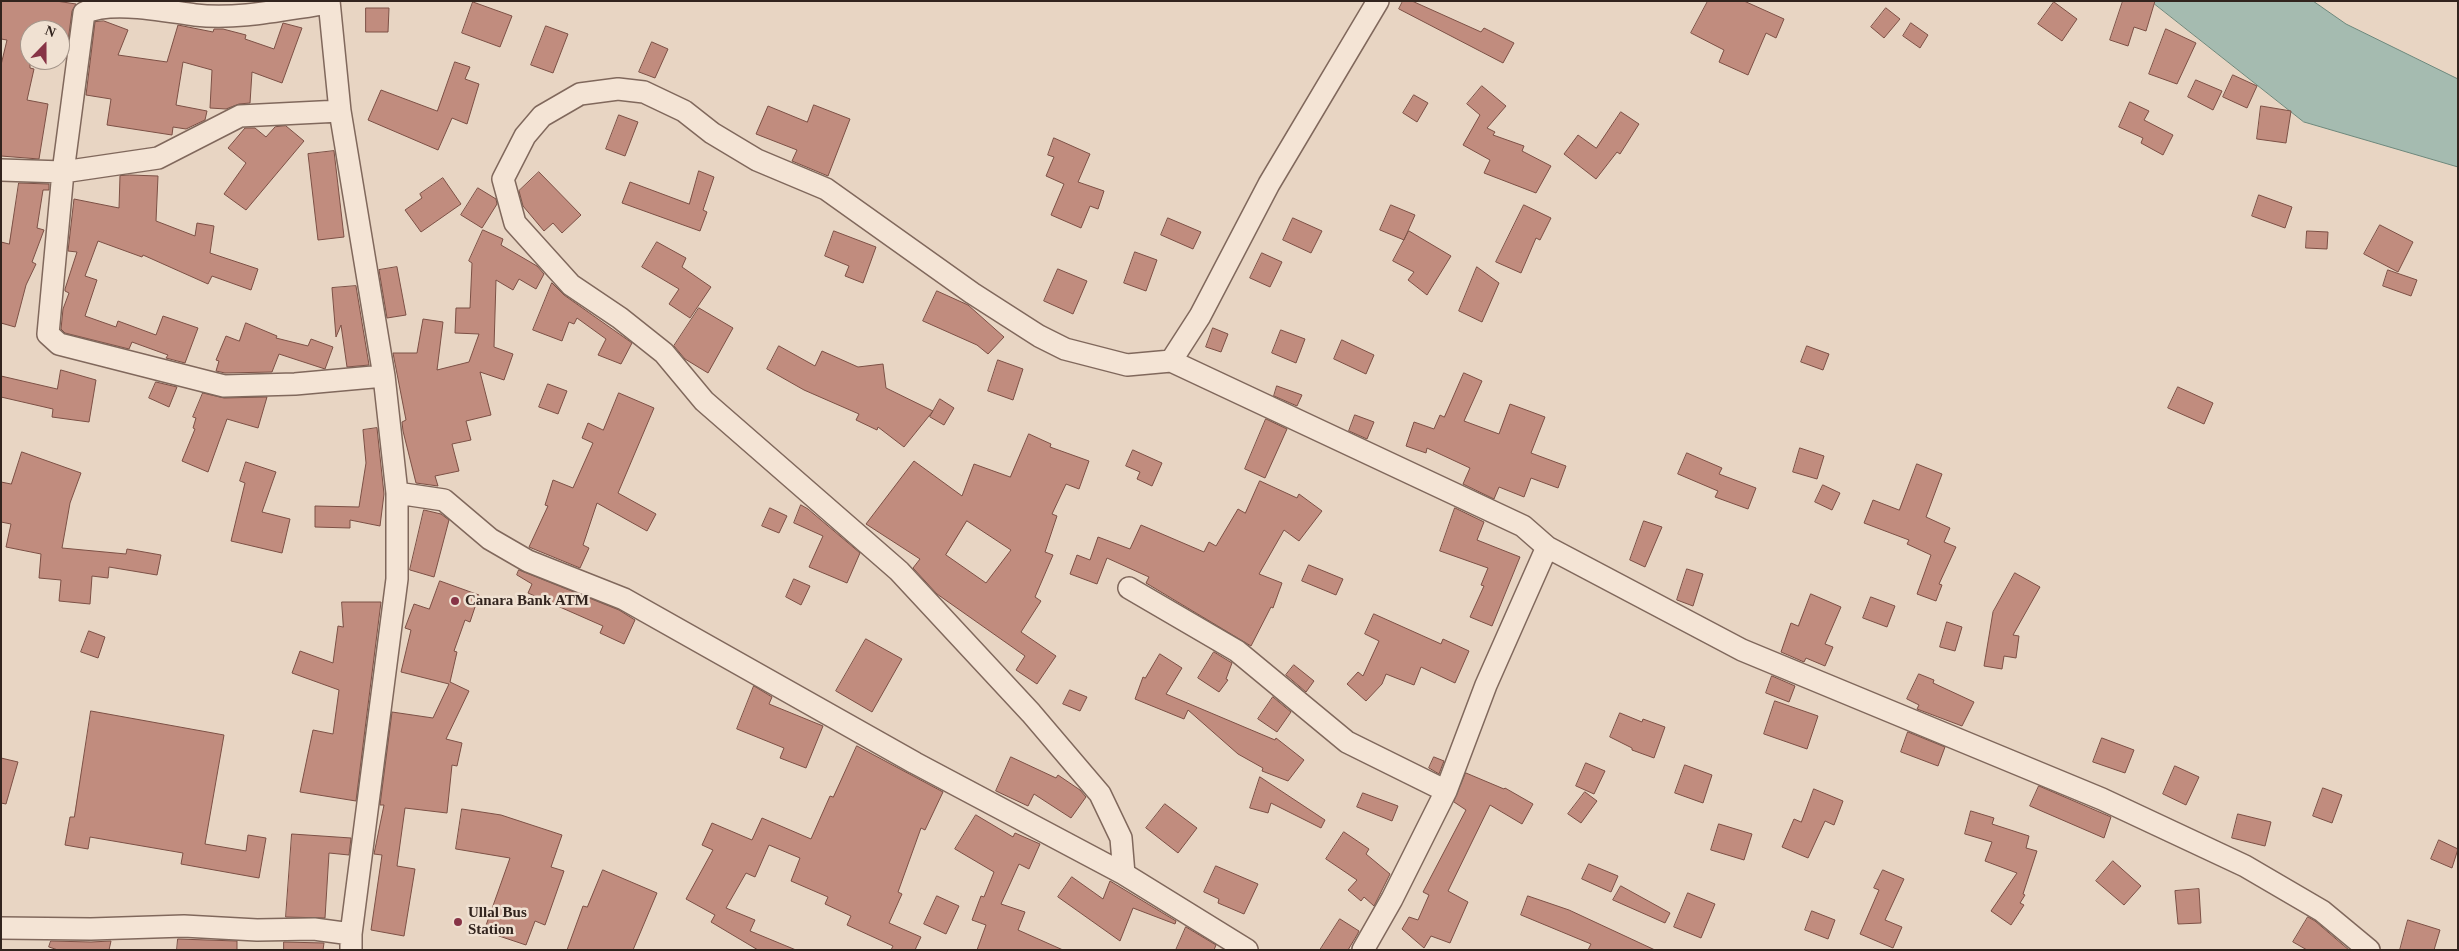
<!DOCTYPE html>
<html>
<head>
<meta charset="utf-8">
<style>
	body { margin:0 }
	#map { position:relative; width:2459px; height:951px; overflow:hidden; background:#e8d5c3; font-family:Georgia,serif }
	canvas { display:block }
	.frame { position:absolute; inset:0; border:2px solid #32241e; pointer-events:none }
	.north { position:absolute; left:20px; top:20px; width:50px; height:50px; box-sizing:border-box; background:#f0e1d2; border:1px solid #a4958a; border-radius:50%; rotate:22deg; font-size:14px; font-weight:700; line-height:20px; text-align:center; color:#32241e }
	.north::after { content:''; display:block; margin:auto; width:18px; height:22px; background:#873446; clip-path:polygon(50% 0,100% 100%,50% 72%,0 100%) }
</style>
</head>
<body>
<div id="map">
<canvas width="2459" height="951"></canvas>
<div class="frame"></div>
<div class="north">N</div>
</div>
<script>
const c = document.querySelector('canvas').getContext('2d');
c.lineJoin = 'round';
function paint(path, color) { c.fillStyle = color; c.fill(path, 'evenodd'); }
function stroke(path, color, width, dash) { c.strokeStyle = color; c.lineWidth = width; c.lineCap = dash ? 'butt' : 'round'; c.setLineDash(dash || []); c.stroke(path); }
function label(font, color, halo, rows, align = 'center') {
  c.font = font + ' Georgia,serif'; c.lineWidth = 5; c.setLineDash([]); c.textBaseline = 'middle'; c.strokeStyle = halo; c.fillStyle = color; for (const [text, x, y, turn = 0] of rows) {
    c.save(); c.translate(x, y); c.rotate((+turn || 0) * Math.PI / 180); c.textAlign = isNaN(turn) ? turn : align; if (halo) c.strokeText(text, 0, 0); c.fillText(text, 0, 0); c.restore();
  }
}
const water = new Path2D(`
	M2151,1H2313L2346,24L2458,79V167L2304,122Z`);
paint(water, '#a5bbb0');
stroke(water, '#6d887c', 1);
const building = new Path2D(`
	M1,1H56L76,4L72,11L67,49L60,48V30H30V68L34,69L27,100L48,104L39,159L1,156V65L7,40L1,39Z
	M1403,1H1412L1481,32L1484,28L1514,43L1503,63L1399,9Z
	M1708,1H1744L1784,19L1776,38L1766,33L1748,75L1719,62L1724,50L1691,33Z
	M2123,1H2155L2146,31L2134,27L2128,46L2110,40Z
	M473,2L512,16L500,47L462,33Z
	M2054,2L2077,19L2062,41L2038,24Z
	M366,8H389L388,32H366Z
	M1886,8L1900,19L1884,38L1871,27Z
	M104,21L128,30L118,55L167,62L178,25L213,32L214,29H223L246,35L245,39L274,49L283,23L302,28L282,83L252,72L250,103L239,104L226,109L210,108L212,70L183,62L176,105L207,111L205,120L186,129L173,127L172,135L107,125L111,99L86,95L95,22Z
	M1911,23L1928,35L1920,48L1903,36Z
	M546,26L568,34L553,73L531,65Z
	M2166,29L2196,43L2177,84L2149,74Z
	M652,42L668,49L655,78L639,72Z
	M455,62L470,67L465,79L479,84L467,124L452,118L438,150L368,120L381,90L437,111Z
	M2233,75L2257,86L2247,108L2223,97Z
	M2196,80L2222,91L2213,110L2188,97Z
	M1482,86L1506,106L1487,128L1495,132L1493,135L1524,146L1522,151L1551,166L1536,193L1484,173L1490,160L1463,145L1480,115L1467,104Z
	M1414,95L1428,103L1417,122L1403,113Z
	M2130,102L2149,111L2144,120L2173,135L2163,155L2141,143L2143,138L2119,127Z
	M814,105L850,119L828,176L792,161L797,150L756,134L768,106L807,122Z
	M2261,106L2291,111L2286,143L2257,139Z
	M1621,112L1639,124L1620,154L1617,152L1596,179L1564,154L1578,135L1596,148Z
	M619,115L638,122L625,156L606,149Z
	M286,126L304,141L246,210L224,194L246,163L228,148L245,128H255L266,137L275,127Z
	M1054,138L1090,154L1078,182L1104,191L1098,209L1090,206L1081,228L1051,215L1064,184L1046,176L1054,157L1048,155Z
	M334,151L344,237L318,240L308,154Z
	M699,171L714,177L703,210L707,212L700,231L622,203L630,182L689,204Z
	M539,172L581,215L562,233L553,223L544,231L523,206L519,191Z
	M130,175L158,176L156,221L195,236L197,223L214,226L210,253L258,269L251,290L212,276L208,284L143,255L142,257L98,241L85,276L97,280L85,316L116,327L118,321L156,335L163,316L198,328L185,363L166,358L168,355L132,342L129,349L65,333L61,329L63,309L69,293L65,291V289L77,252L68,251L74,199L119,208L120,176Z
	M443,178L461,204L421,232L405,210L422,198L420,194Z
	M19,183L49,184V190H43L37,228L44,230L32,262L36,264L26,285L15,327L1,323V242L9,244Z
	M478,188L496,199L497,204L482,228L461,215Z
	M2259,195L2292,207L2285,228L2252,216Z
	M1391,205L1415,215L1404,240L1380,230Z
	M1524,205L1551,218L1540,240L1536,238L1521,273L1496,262Z
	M1168,218L1201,232L1193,249L1161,235Z
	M1293,218L1322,231L1311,253L1283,240Z
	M2380,225L2413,242L2398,272L2364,254Z
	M483,230L503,239L501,245L537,266L544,274L536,289L519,279L513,290L496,280L494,347L513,354L504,380L480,372L491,415L466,421L471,440L452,444L459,471L435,476L438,486L416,483L403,431L402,422L406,420L393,353H417L423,319L443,322L437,370L469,362L479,334L455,333L456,308H470L472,263L469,261Z
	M834,231L876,247L863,283L845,276L849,266L825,256Z
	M1409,231L1451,256L1427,295L1408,280L1414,272L1393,261Z
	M2307,231L2328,232L2327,249L2306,248Z
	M657,242L686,258L682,267L711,287L690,318L669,304L679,289L642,267Z
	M1135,252L1157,260L1146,291L1124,283Z
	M1262,253L1282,262L1270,287L1250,278Z
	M397,267L406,315L387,318L379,270Z
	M1477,267L1499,283L1482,322L1459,311Z
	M1058,269L1087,281L1073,314L1044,301Z
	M2388,270L2417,280L2411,296L2383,286Z
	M552,283L564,295L632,343L621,364L598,355L606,339L577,318L574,324L569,322L562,341L533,330Z
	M356,286L369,365L347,367L341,325L336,337L332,288Z
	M937,291L968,305L1004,337L988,354L977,345L923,321Z
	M699,308L733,328L708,373L685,359L674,346Z
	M246,323L277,336L276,338L308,346L311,339L333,347L325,369L279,354L272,372L225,373L216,371L219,361L216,360L226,336L239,341Z
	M1213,328L1228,334L1221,352L1206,347Z
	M1281,330L1305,339L1296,363L1272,353Z
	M1342,340L1374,355L1366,374L1334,359Z
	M779,346L815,366L822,351L858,367L883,364L886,388L933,411L904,447L878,427L877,430L856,420L859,414L804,390L767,369Z
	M1807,346L1829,354L1823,370L1801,362Z
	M998,360L1023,369L1013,400L988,391Z
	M61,370L96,380L89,422L52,417L53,409L1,397V376L57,389Z
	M1464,373L1482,381L1464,421L1499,434L1510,404L1545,417L1531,453L1566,466L1558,488L1531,478L1524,497L1499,487L1494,499L1463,484L1470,468L1427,448L1426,453L1406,446L1414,422L1434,429L1440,415L1444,417Z
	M156,382L177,387L169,407L149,398Z
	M548,384L567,391L558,414L539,407Z
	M1277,386L1302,395L1297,406L1274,396Z
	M2178,387L2213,403L2204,424L2168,408Z
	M203,393L224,398L267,397L258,428L227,419L208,472L182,461L195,429L193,428L196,418L193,417Z
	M619,393L654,408L618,493L656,514L647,531L597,503L583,545L589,548L580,568L529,547L548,506L545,505L553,480L573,488L593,443L582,438L588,423L603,430Z
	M940,399L954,408L944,425L930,417Z
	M1355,415L1374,422L1367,439L1349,431Z
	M1266,419L1287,429L1265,478L1245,469Z
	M377,428L384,494L380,526L350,520V528L315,527V506L359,507L366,463L363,430Z
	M1029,434L1051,444L1050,447L1089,461L1079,489L1066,484L1052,514L1057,516L1045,552L1053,555L1035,597L1041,601L1021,632L1056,656L1037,684L1016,670L1025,656L937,594L913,568L920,559L866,524L914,461L962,496L974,464L1010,477ZM967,521L1011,550L986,583L946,555Z
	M1800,448L1824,456L1817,479L1793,472Z
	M1133,450L1162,463L1152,486L1137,479L1140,472L1126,466Z
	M22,452L81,473L70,503L62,548L126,554L127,549L161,555L157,575L109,567L108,578L92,576L90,604L59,601L61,580L39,578L41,554L6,547L11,524L1,522V482L11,484Z
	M1687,453L1722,468L1719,474L1756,488L1748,509L1715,497L1718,491L1678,474Z
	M246,462L276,472L262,512L290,519L282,553L231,541L245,483L240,481Z
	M1917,464L1942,474L1926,517L1950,528L1944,542L1956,547L1939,584L1942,585L1936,601L1917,594L1931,555L1907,544L1909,540L1864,523L1873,500L1899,510Z
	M1260,481L1297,498L1299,494L1322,511L1299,541L1284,530L1259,574L1282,583L1273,608L1271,607L1251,646L1146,583L1149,577L1107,558L1097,584L1070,574L1077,555L1090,560L1098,537L1130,549L1141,525L1204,552L1209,542L1216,546L1238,509L1245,513Z
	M1823,485L1840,493L1832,510L1815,502Z
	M801,505L808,509L860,553L847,583L809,567L823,536L794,523Z
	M770,508L787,516L779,533L762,526Z
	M1455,508L1484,522L1477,540L1520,557L1492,626L1470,617L1484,586L1481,585L1488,568L1440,551Z
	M424,510L441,514L449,520L434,577L410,570Z
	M1644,521L1662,527L1645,567L1630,560Z
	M1309,565L1343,579L1336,595L1302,581Z
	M1687,569L1703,574L1693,606L1677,600Z
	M519,570L619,610L635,620L624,644L600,633L603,626L528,593L532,584L517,575Z
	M2015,573L2040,587L2013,635L2019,636L2016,658L2004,656L2002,669L1984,666L1993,612Z
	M794,579L810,586L801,605L786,597Z
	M440,581L479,595L470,622L465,620L454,651L457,652L450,682L469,691L446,739L462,743L457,766L452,765L447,813L405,808L397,866L415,869L404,936L371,930L382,855L374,854L384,805H380L392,712L433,718L449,684L401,672L411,630L405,628L414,604L429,609Z
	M1811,594L1841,607L1825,644L1833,647L1825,666L1806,658L1804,662L1781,652L1791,623L1798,626Z
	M1871,597L1895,606L1887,627L1863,618Z
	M342,602H381L356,801L300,792L313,730L333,734L339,690L292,673L300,651L333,663L338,626L343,627Z
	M1374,614L1441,644L1443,639L1469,651L1455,683L1421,667L1414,685L1386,674L1382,684L1366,701L1347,684L1358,672L1363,676L1379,641L1365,634Z
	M1947,622L1962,627L1955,651L1940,647Z
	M89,631L105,637L98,658L81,652Z
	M866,639L902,659L872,712L836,691Z
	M1214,652L1232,663L1226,679L1228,680L1219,692L1198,678Z
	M1160,654L1182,668L1166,694L1275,740L1276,738L1304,760L1288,781L1262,771L1263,768L1238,754L1188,710L1184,719L1135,699L1143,677L1145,678Z
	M1294,665L1314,681L1306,692L1286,675Z
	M1919,674L1934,680L1933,683L1974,702L1962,726L1917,709L1919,705L1907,699Z
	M1772,676L1795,686L1789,702L1766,693Z
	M754,686L772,697L769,704L823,726L806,768L780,758L784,748L737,729Z
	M1070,690L1087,697L1080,711L1063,704Z
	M1273,697L1291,712L1277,732L1258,719Z
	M1775,701L1818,716L1807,749L1764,734Z
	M91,711L224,735L205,844L246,851L248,835L266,838L259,878L181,864L183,853L90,837L88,849L65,845L70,817H74Z
	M1620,713L1642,722L1643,719L1665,727L1654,758L1632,750V748L1610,737Z
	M1908,732L1945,747L1938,766L1901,752Z
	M2102,738L2134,750L2125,773L2093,762Z
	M857,746L943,792L925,830L921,828L898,892L902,894L889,923L921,937L915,950H891L893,946L847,925L851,916L825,904L828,897L791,881L800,858L769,845L755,877L746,873L726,908L755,920L750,931L796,950H758L711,922L715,915L686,899L713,850L702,845L712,823L752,840L762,818L811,839L830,796L833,797Z
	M1011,757L1056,778L1058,775L1080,790L1086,797L1071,818L1034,794L1028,806L996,791Z
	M1434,757L1444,761L1439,774L1429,768Z
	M1,758L18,762L6,804L1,803Z
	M1586,763L1605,771L1594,794L1576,786Z
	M1685,765L1712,775L1703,803L1675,793Z
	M2175,766L2199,777L2186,805L2163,794Z
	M1466,773L1504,789L1505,788L1533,804L1522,824L1490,805L1448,891L1468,902L1450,943L1431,936L1424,948L1402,929L1409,917L1418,920L1429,895L1423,892L1466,810L1454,802Z
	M1260,777L1325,820L1321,828L1271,803L1268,813L1250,808Z
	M2039,786L2111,817L2104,838L2030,806Z
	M2323,788L2342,795L2332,823L2313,816Z
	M1814,789L1843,801L1834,825L1825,821L1808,858L1782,847L1794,819L1801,822Z
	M1585,792L1597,801L1581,823L1568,814Z
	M1363,793L1398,806L1392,821L1357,807Z
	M1165,804L1197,828L1178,853L1146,828Z
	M462,809L501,815L562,835L551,867L564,871L545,925L535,921L526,945L484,931L510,858L456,849Z
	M1971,811L1994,818L1992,824L2029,836L2026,848L2037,851L2023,894L2025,895L2020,903L2024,905L2011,925L1991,911L2017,873L1985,861L1992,842L1965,834Z
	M2238,814L2271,822L2265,846L2232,838Z
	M976,815L1013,837L1015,833L1040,844L1029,869L1019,864L1001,904L1025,912L1018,930L1063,950H977L986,925L972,920L981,896L984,897L994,872L955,849Z
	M1719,824L1752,834L1744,860L1711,850Z
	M1344,832L1369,849L1366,854L1390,874L1374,906L1364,897L1361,901L1348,890L1357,880L1326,859Z
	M292,834L351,838L349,855L329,853L325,918L286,917Z
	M2439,840L2458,849L2452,868L2431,859Z
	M2113,861L2141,886L2124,905L2096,881Z
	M1589,864L1618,876L1611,892L1582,879Z
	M1216,866L1258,884L1244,914L1218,903L1219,899L1204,892Z
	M603,870L657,893L633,950H567L583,906L587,907Z
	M1883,870L1904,879L1885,920L1902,927L1893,948L1860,934L1879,890L1874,888Z
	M1072,877L1103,899L1110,881L1176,921L1175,924L1133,908L1120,941L1058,897Z
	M1621,886L1670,913L1665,923L1613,900Z
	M2199,889L2201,923L2178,924L2175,891Z
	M1688,893L1715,904L1701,938L1674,927Z
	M937,896L959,906L946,934L924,924Z
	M1528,896L1569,910L1655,950H1588L1591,944L1521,915Z
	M1812,911L1835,920L1828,939L1805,930Z
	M2308,917L2315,921L2349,950H2307L2293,942Z
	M1340,919L1359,931L1357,935L1348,950H1320Z
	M2408,920L2440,930L2434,950H2400Z
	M1186,927L1216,945L1214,950H1176Z
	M178,939L237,941V950H177Z
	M51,941L91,942L111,941L109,950H58L49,947Z
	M284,942L324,943L323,950H284Z`);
paint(building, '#c18c7e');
stroke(building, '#7c5045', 1);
const minor = new Path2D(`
	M329,1L340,111L384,376L397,493V579L351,934V950
	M329,3C285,9 240,20 195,15C164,11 111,0 84,13L63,172L48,334L59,344L224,386L295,384L384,376
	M1,170L63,172L158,158L240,116L340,111
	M1171,361L1523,526L1547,547L1742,650L2102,799L2245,866L2322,911L2369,950
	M397,493L444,500L490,539L528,561L624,599L915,763L1124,874L1247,950
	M1129,588L1237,651L1347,742L1446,791
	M1124,874L1121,838L1100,794L1031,713L899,571L704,401L664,353L620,318L571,285L515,223L503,179L525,136L542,116L580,94L618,89L644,92L684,111L712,133L757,160L826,189L972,293L1039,336L1065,349L1127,365L1171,361L1200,316L1269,184L1378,1
	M1,928L91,929L184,926L257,930L314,929L351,934
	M1363,950L1392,899L1446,791L1486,685L1547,547`);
stroke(minor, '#80685c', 24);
stroke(minor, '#f4e4d5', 21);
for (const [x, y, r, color] of [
	[455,601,5,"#873446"],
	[458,922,5,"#873446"]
]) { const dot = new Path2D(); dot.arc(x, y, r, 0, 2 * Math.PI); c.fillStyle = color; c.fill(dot); stroke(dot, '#f0e1d2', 2); }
label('bold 15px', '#32241e', '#f0e1d2', [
	["Canara Bank ATM",465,601],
	["Ullal Bus",468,913],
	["Station",468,930]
], 'left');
</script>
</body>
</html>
